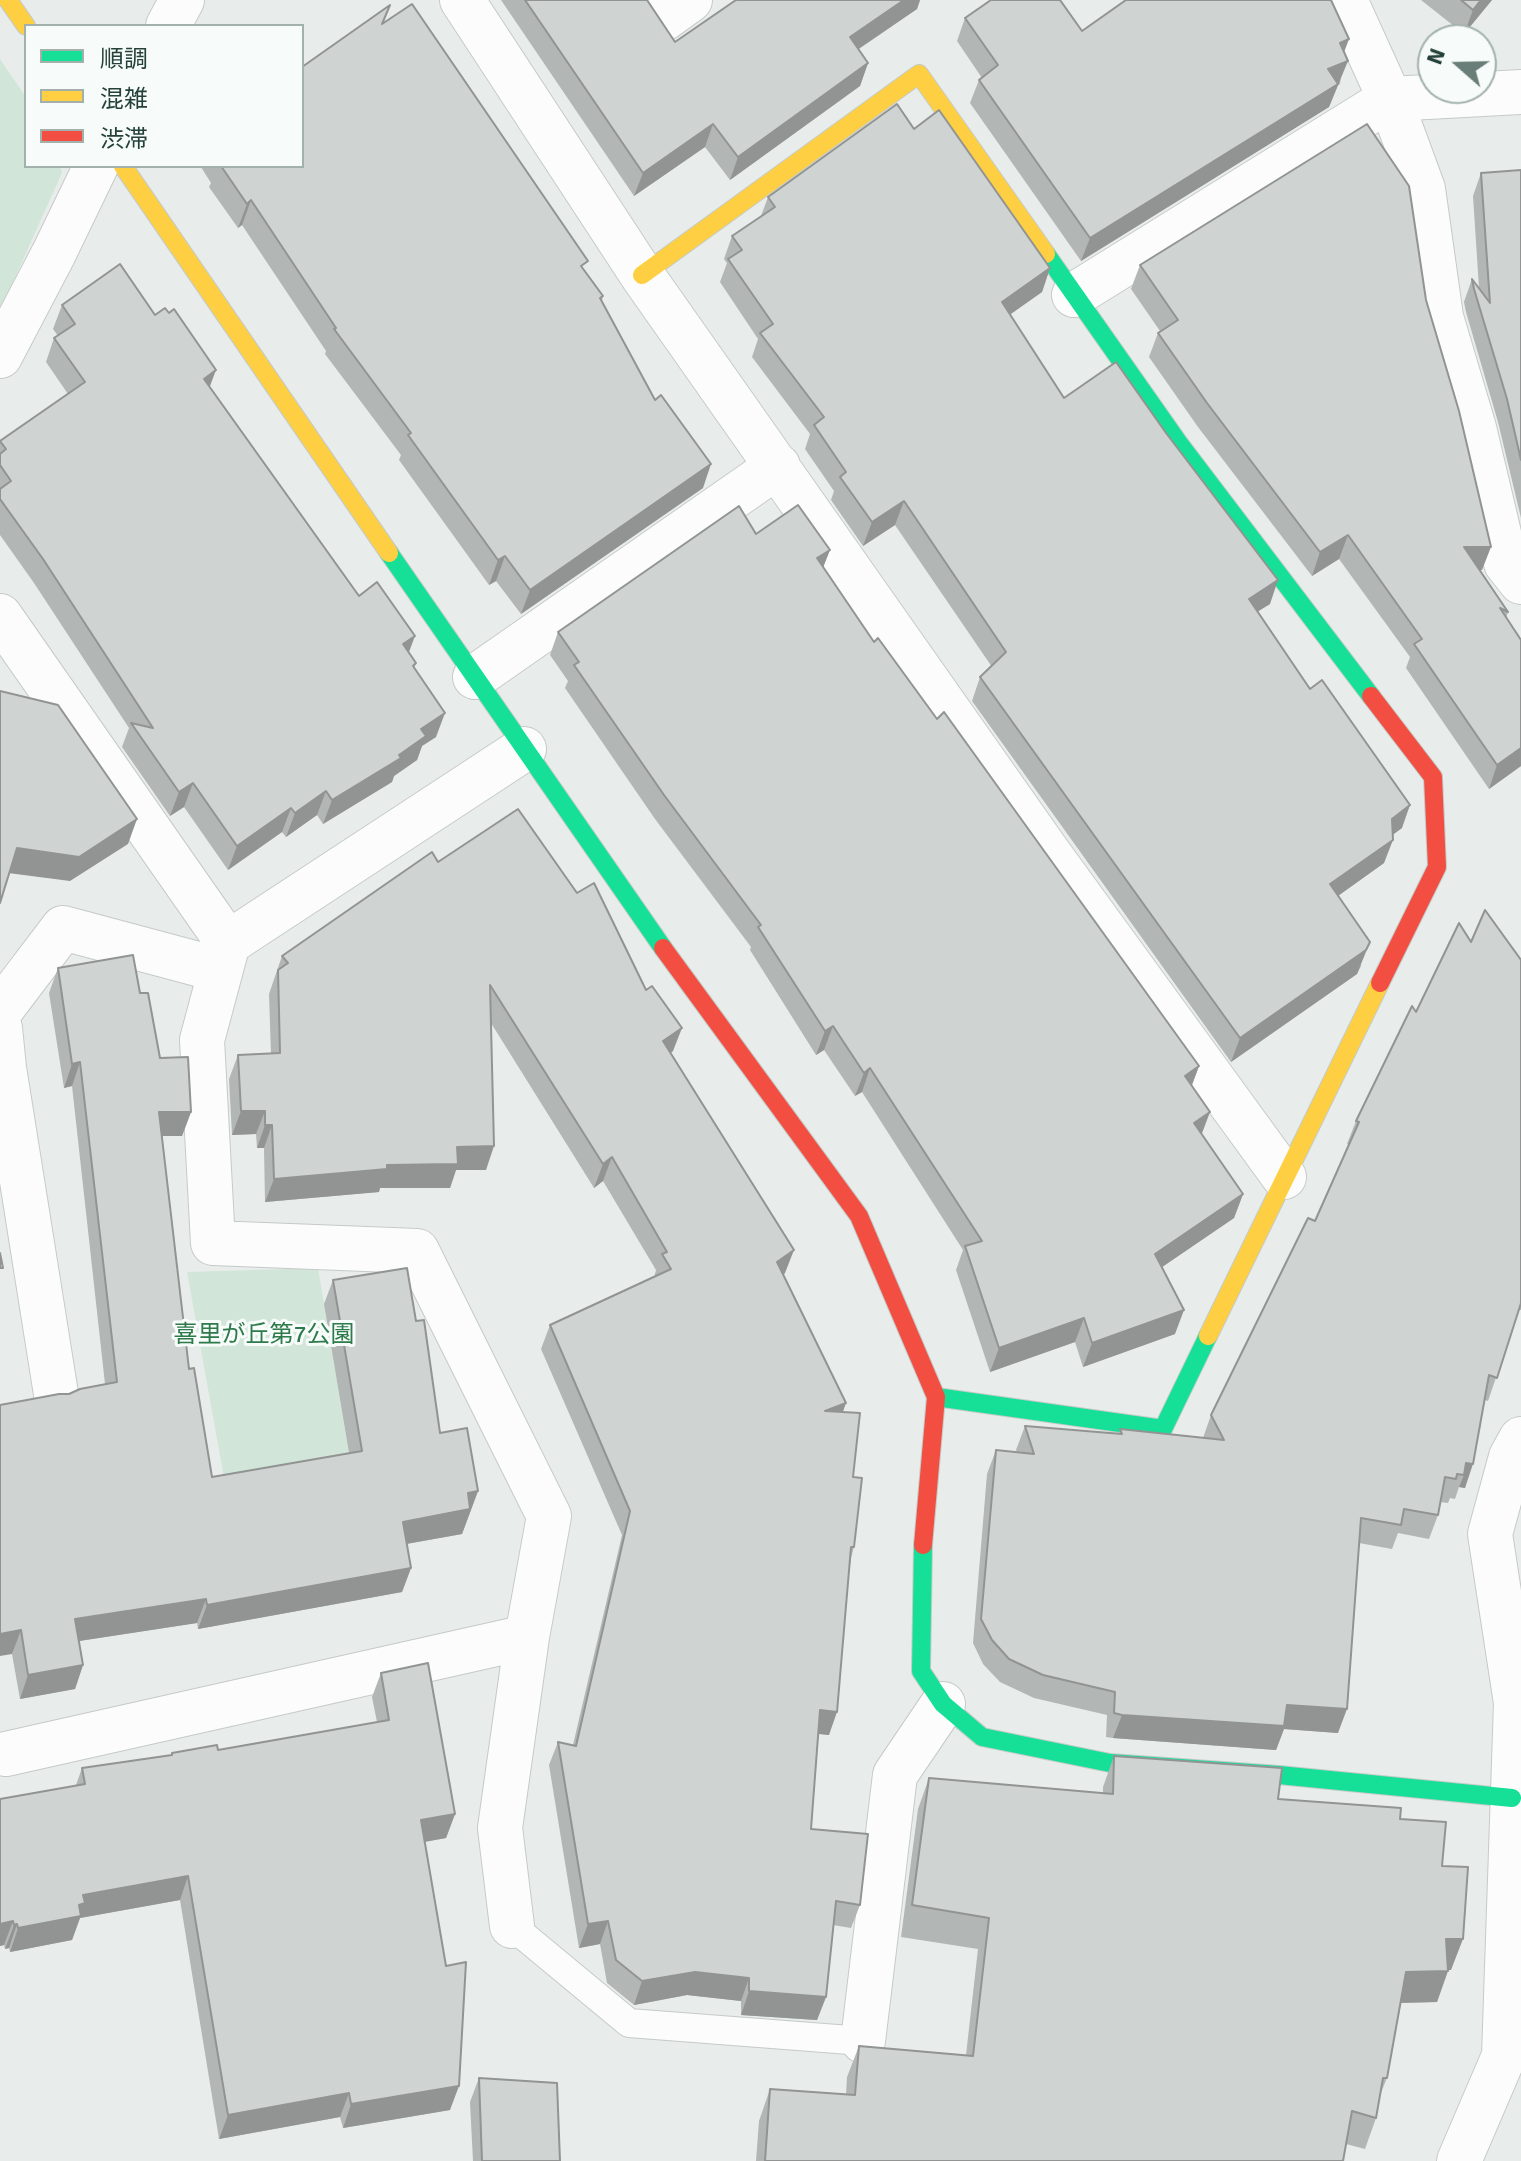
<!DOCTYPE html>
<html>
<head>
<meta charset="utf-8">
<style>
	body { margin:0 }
	#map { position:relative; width:1521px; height:2161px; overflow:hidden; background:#e8edeb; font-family:Signika,"Noto Sans JP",sans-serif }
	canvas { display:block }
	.legend { position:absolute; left:24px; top:24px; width:280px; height:144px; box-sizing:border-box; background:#f7fbf9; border:2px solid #a3b1ad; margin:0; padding:10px 14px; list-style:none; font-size:24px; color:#24423a }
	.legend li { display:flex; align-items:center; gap:16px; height:40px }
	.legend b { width:40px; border:2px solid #a3b1ad }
	.north { position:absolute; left:1417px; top:24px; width:80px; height:80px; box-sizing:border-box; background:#f7fbf9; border:2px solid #a3b1ad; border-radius:50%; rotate:290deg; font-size:22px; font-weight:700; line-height:32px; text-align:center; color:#24423a }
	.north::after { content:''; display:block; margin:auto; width:28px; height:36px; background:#697e78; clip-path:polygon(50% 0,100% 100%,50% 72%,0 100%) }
</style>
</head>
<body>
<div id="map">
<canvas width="1521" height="2161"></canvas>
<ul class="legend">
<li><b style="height:10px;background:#16e098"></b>順調</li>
<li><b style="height:10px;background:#ffcf43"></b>混雑</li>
<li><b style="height:10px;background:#f24e42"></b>渋滞</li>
</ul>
<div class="north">N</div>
</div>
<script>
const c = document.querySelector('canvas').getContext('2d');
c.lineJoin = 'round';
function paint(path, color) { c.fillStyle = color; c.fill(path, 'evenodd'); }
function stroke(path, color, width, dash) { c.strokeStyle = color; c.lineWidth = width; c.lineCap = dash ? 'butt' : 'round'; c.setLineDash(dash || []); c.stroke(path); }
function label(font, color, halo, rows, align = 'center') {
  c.font = font + ' Signika,"Noto Sans JP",sans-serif'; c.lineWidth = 6; c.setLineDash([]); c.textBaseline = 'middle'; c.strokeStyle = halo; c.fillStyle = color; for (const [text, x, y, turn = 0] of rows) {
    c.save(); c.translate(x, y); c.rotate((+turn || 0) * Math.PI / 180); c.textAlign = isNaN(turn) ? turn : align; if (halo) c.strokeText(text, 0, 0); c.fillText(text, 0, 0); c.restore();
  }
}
paint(new Path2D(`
	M0,59L26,97V166H60L62,173L0,311Z
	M318,1268L351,1466L226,1489L187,1272Z`), '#d1e6d8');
const lane = new Path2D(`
	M512,1926L629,2023L863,2041`);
const street = new Path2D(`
	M462,0L642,275L1047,851L1284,1177
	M654,0L665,18L690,0
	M1345,0L1390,99L1423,189L1441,317L1474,428L1506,563L1521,582
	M168,26L182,0
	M1074,295L1390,99L1521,92
	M0,356L54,253L96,166
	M0,616L228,943
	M475,677L778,466
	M0,1011L63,928L220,970
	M0,1028L4,1068L56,1394
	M6,1754L527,1637
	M512,1926L500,1828L527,1637L549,1516L417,1251L213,1243L202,1040L228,943L524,749
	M863,2041L895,1775L943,1704
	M1459,2161L1504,2056L1516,1703L1490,1534L1511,1457L1521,1439`);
const fast = new Path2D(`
	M1046,254L1178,442L1371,696
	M389,553L663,948
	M936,1397L1163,1429L1208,1336
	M923,1545L921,1671L943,1704L982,1737L1110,1763L1279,1775L1512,1798`);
const slow = new Path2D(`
	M8,0L26,26
	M123,166L389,553
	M642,275L919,74L1046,254
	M1208,1336L1380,983`);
const jam = new Path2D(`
	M1371,696L1433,777L1437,867L1380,983
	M663,948L859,1216L936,1397L923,1545`);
stroke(lane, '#c5cac8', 30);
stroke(street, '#c5cac8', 46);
stroke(fast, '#c3cbc8', 20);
stroke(slow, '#c3cbc8', 20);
stroke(jam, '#c3cbc8', 20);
stroke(lane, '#fcfcfc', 28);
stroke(street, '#fcfcfc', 44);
stroke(fast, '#16e098', 18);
stroke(slow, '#ffcf43', 18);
stroke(jam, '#f24e42', 18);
paint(new Path2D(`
	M501,0H647L675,42L736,0H920L917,9L859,49L868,63L860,86L730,180L705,147L634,196Z
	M1421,0H1492L1464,34Z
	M965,18L1082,31L1344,52L1340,84L1338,85L1329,107L1081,261L970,103L979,80L982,78L957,41Z
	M383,24L585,271L603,296L602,301L703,488L521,614L496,581L489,585L399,460L401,455L325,354L326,351L242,225L238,228L209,187L211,183L201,167L302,166Z
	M914,129L1050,268L1042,292L1010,314L1064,398L1270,604L1258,611L1402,828L1392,835L1384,863L1338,896L1361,966L1357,974L1231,1062L972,701L980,677L992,667L895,525L863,546L831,500L834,491L805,449L810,434L752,357L758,339L720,282L727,263L724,259L732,236L761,216L768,197Z
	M1521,170V518L1498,422L1466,312L1464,302L1472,279L1479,288L1473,196L1481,173Z
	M1140,265L1426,300L1482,570H1480L1508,612L1506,618L1521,766L1489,789L1406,668L1410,657L1339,559L1312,576L1198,427L1149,357L1158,333L1160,331L1131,289Z
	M62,305L155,315L210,387L359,596L409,653L416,663L414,668L436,737L422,746L417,760L394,776L392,782L323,824L317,815L286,837L282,832L228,870L184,807L170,816L122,747L129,728L34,583L0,535V441L68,394L46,362L54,338L58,336L53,329Z
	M756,534L823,568L874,642L937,719L1199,1066L1192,1085L1202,1135L1243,1194L1234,1218L1162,1267L1175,1334L1083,1367L1075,1342L990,1372L956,1270L963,1250L862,1092L855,1096L824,1050L816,1055L750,950L751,947L655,819L565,688L568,681L550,655L558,632Z
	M438,862L673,1051L671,1053L785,1273L783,1275L843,1412L853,1477L854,1547L851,1558L829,1735L818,1734L811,1829L860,1905L851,1928L833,1925L826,1997L817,2020L741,2015V2001L687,1995L634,2005L607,1983L600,1944L579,1948L549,1765L558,1742L573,1745L622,1535L541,1349L550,1325L654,1278L656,1270L603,1181L594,1188L491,1023L486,1170H456L450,1188H380L379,1192L265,1202L264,1148H257L256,1134L232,1135L229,1079L238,1055L271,1054L269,994L282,956Z
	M1471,942L1521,960V1310H1519L1488,1401L1485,1400L1465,1488L1459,1487L1455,1499L1450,1498L1448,1503L1440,1502L1438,1515L1429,1539L1398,1533L1392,1549L1359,1543L1338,1733L1284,1729L1276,1750L1113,1738L1106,1737L1107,1715L1034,1698L1000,1682L983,1664L973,1643L987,1474L996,1450L1017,1452L1016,1450L1025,1426L1119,1434L1120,1429L1203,1438L1211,1415L1315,1221L1349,1145L1347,1144L1356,1121L1416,1012Z
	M58,968L140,993L160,1058L191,1112L182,1136H162L189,1369L212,1477L349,1453L324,1304L333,1280L416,1321L440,1433L478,1491L462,1534L407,1544L411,1568L402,1592L198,1629L197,1623L79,1641L83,1665L75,1689L20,1699L12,1654L69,1394L105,1384L72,1086L64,1088L49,993Z
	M381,1673L455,1814L446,1838L425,1842L450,2110L343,2128L340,2117L219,2139L180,1900L80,1918L72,1940L10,1952L9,1948L5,1949L4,1945L0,1946L76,1785L82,1768L171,1756L172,1753L218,1750L377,1722L372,1697Z
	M1114,1756L1278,1799L1400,1819L1442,1866L1451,1970H1448L1437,2002L1401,2003L1387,2078L1380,2095L1376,2118L1365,2149L1346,2144L1343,2161H756L759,2121L770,2089L846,2094L847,2077L859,2046L966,2055L978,1949L901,1937L918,1809L929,1778L1103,1793V1787Z
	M479,2078L560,2161H473L470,2102Z`), '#b2b6b5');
paint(new Path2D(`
	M904,0H920L917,9L842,60L850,37Z
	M1481,0H1492L1464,34L1473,10Z
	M1349,39L1340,63V43Z
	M1348,61L1329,107L1081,261L1090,238L1328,69Z
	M868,63L860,86L730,180L738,157Z
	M713,124L705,147L634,196L643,173Z
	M251,200L242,225L238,228L247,204Z
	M1050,268L1042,292L994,326L1002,302Z
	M216,370L207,394L204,379Z
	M711,464L703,488L521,614L530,590Z
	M904,501L895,525L863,546L872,522Z
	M1348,535L1339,559L1312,576L1320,552Z
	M1464,547H1491L1482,570L1455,571Z
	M830,550L821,573L817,558Z
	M505,556L496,581L489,585L498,560Z
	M1278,580L1270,604L1241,622L1249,599Z
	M415,636L406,660L403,644Z
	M445,713L436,737L422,746L417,760L394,776L392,782L323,824L332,800L421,729Z
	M1521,748V766L1489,789L1497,765Z
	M193,783L184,807L170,816L179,792Z
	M326,791L317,815L286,837L295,813Z
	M1410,805L1402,828L1383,842L1392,819Z
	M291,808L282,832L228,870L237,846Z
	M137,819L128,844L70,881L8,873L17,848Z
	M1393,840L1384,863L1321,908L1330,884Z
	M1370,942L1357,974L1231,1062L1240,1038Z
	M833,1026L824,1050L816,1055L825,1031Z
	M682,1028L673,1051L655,1064L663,1041Z
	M80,1062L72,1086L64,1088L72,1064Z
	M1199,1066L1190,1090L1185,1076Z
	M870,1068L862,1092L855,1096L864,1073Z
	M241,1111H265L256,1134L232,1135Z
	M159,1112H191L182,1136H150Z
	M1210,1112L1201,1136L1194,1123Z
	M265,1125H272L264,1148H257Z
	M494,1146L486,1170H456L450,1188H380L379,1192L265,1202L274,1179L387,1165L457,1147Z
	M612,1157L603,1181L594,1188L603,1164Z
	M1243,1194L1234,1218L1146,1278L1155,1254Z
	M794,1250L785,1273L769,1285L777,1262Z
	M1184,1310L1175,1334L1083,1367L1092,1343Z
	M1084,1318L1075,1342L990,1372L999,1348Z
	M846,1403L838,1426L825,1411Z
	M1466,1463L1473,1464L1465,1488L1459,1487L1464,1475Z
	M478,1491L462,1534L394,1546L403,1522L468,1493Z
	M411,1568L402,1592L198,1629L207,1605Z
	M206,1599L197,1623L66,1643L75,1619Z
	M21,1630L12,1654L0,1656V1634Z
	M83,1665L75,1689L20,1699L28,1675Z
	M1287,1705L1347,1709L1338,1733L1284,1729L1276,1750L1113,1738L1122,1715Z
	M820,1710L837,1712L829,1735L811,1733Z
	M455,1814L446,1838L412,1844L421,1820Z
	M188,1876L180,1900L80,1918L72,1940L10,1952L18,1928L83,1895Z
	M13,1921L4,1945L0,1946V1924Z
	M608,1921L600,1944L579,1948L588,1924Z
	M17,1924L9,1948L5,1949L14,1925Z
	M1446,1939H1463L1451,1970H1435Z
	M1448,1971L1437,2002L1395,2003L1406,1972Z
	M695,1972L749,1978L741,2001L687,1995L634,2005L642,1981Z
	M749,1991L826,1997L817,2020L741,2015Z
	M459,2086L450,2110L343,2128L351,2104Z
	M349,2093L340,2117L219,2139L228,2115Z`), '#919493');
const building = new Path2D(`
	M525,0H647L675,42L736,0H904L850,37L868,63L738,157L713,124L643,173Z
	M991,0H1060L1082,31L1126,0H1331L1349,39L1340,43L1348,61L1328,69L1338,84L1090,238L979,80L998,65L965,18Z
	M1461,0H1481L1473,10Z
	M412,4L588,261L581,266L603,296L600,298L655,400L661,395L711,464L530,590L505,556L498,560L408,435L411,433L334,329L336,328L251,200L247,204L221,166H302V67L390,5L382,24Z
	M897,104L914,129L939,110L1050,268L1002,302L1064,398L1116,362L1166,433L1278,580L1249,599L1310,689L1322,680L1410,805L1392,819L1393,840L1330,884L1370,942L1366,950L1240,1038L980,677L1006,652L904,501L872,522L840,477L846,472L814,425L824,417L760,333L773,324L728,259L742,250L732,236L775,207L768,197Z
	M1367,124L1409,186L1426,300L1459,411L1491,547H1464L1508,612L1500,608L1521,640V748L1497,765L1414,644L1422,639L1348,535L1320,552L1207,403L1158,333L1178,320L1140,265Z
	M1521,170V460L1507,399L1474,289L1472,279L1490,303L1481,173Z
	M120,264L155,315L165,308L169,313L174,309L216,370L204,379L359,596L377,582L415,636L403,644L416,663L413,666L445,713L421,729L426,736L399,755L401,758L332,800L326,791L295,813L291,808L237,846L193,783L179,792L131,723L153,728L43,559L0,499V489L11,481L0,465V454L6,449L0,441L85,382L54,338L75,324L62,305Z
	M798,505L830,550L817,558L874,642L878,638L937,719L944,712L1199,1066L1185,1076L1210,1112L1194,1123L1243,1194L1155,1254L1184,1310L1092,1343L1084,1318L999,1348L965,1246L982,1241L870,1068L864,1073L833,1026L825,1031L758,927L761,925L664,795L574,665L579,662L558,632L739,506L756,534Z
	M0,691L58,705L137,819L79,857L17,848L0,903Z
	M518,809L577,893L594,883L646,990L652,986L682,1028L663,1041L794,1250L777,1262L846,1403L825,1411L860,1413L853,1477L862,1478L854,1547H851L837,1712L820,1710L811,1829L868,1834L860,1905L836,1901L826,1997L749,1991V1978L695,1972L642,1981L616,1960L608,1921L588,1924L558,1742L576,1746L630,1511L550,1325L671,1269L662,1254L667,1252L612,1157L603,1164L490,985L494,1146L457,1147L458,1164L387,1165V1169L274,1179L272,1125H265V1111H241L238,1055L280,1053L278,970L288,963L282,956L432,852L438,862Z
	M1485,910L1521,960V1303L1497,1378L1489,1375L1473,1464L1466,1463L1464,1475L1457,1474L1456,1479L1445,1477L1438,1515L1404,1509L1401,1525L1361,1518L1347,1709L1287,1705L1284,1726L1122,1715L1114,1713L1115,1692L1043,1675L1009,1659L992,1640L981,1619L996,1450L1034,1454L1025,1426L1122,1434L1120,1429L1224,1440L1211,1415L1308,1218L1315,1221L1359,1122L1356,1121L1412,1006L1416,1012L1459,923L1471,942Z
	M133,955L140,993H148L160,1058L188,1057L191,1112H159L189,1369L194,1368L212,1477L362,1451L333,1280L407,1268L416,1321L424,1320L440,1433L467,1428L478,1491L468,1493L470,1509L403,1522L411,1568L207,1605L206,1599L75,1619L83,1665L28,1675L21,1630L0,1634V1405L59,1394H69L80,1389L117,1382L80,1062L72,1064L58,968Z
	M0,1253L3,1268H0Z
	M428,1663L455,1814L421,1820L446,1966L466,1962L459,2086L351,2104L349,2093L228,2115L188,1876L83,1895L85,1903L79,1905L81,1916L18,1928L17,1924L14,1925L13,1921L0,1924V1799L85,1784L82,1768L172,1755V1753L217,1745L218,1750L389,1720L381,1673Z
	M1114,1756L1282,1768L1278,1799L1401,1808L1400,1819L1446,1822L1442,1866L1468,1867L1463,1939H1446L1448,1971L1406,1972L1387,2078H1383L1376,2118L1352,2111L1343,2161H765L770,2089L855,2095L859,2046L973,2056L989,1918L912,1905L929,1778L1113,1794Z
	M479,2078L557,2083L560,2161H482Z`);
paint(building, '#cfd4d2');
stroke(building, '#919493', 2);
label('24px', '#2d7a4b', '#f7fbf9', [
	["喜里が丘第7公園",264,1336]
]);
</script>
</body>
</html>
